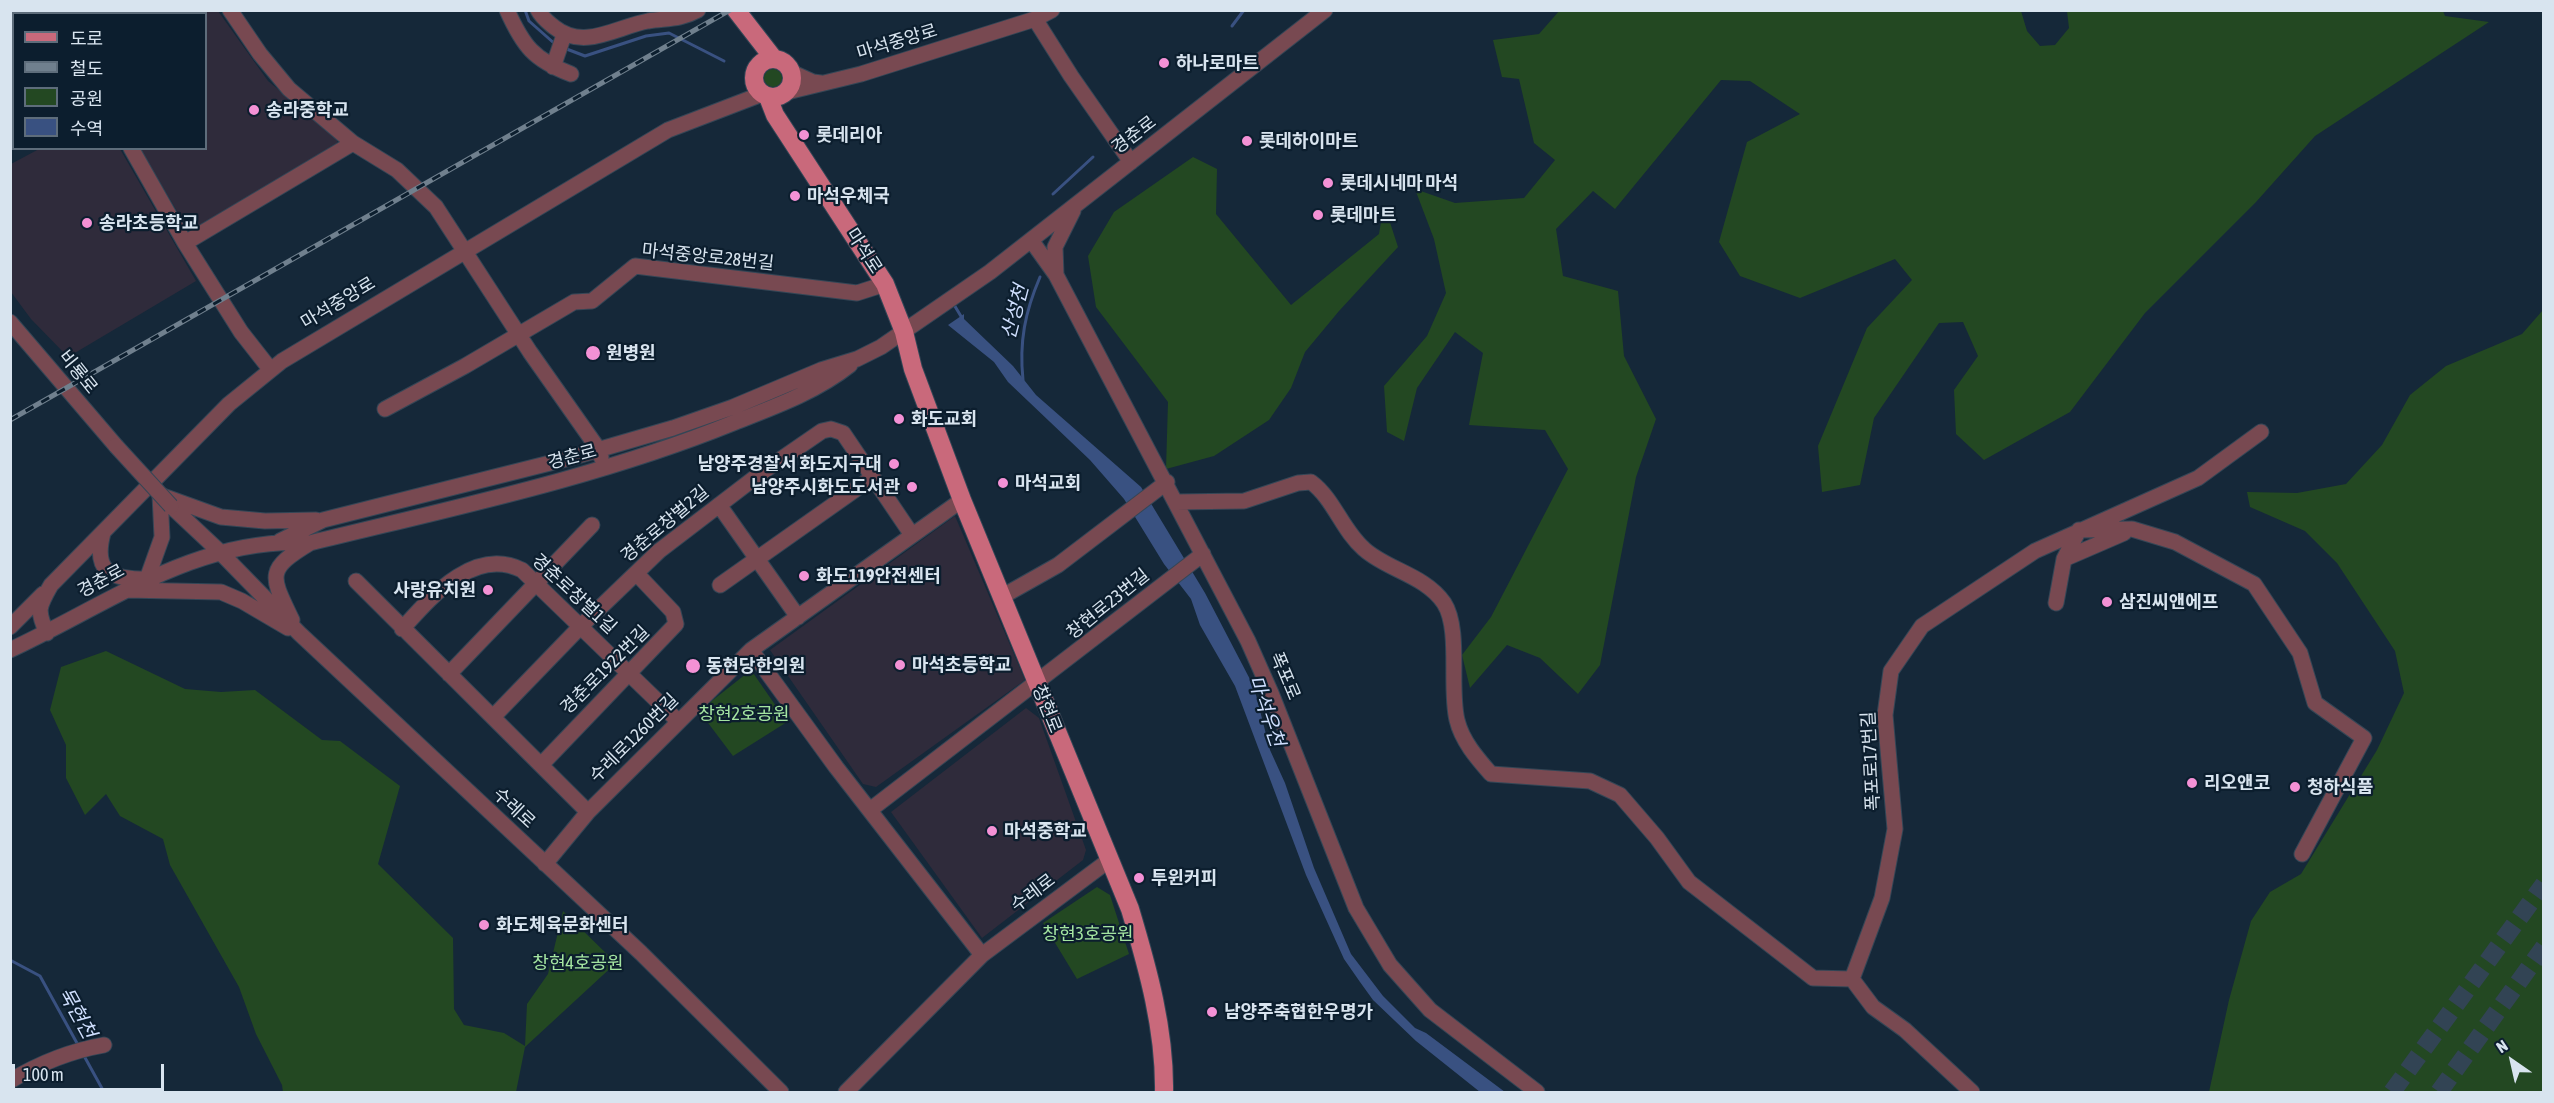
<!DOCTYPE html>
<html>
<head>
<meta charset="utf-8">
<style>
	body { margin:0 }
	#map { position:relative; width:2554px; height:1103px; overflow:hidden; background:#152839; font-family:"Asap Condensed","Noto Sans KR",sans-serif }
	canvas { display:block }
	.frame { position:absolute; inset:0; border:12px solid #d8e4ef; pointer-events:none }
	.legend { position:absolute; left:12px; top:12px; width:195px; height:138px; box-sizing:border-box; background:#0c1e2e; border:2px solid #5e6d7b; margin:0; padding:8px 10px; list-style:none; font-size:18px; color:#d8e4ef }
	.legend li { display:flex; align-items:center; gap:12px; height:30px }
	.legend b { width:30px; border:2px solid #5e6d7b }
	.north { position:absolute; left:2482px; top:1031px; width:60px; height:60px; -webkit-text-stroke:4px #0c1e2e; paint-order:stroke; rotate:326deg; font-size:16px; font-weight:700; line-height:24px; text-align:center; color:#d8e4ef }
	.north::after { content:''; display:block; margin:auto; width:21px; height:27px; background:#d8e4ef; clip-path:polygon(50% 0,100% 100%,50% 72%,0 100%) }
	.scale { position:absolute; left:12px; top:1064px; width:152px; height:27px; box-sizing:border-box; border:3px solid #d8e4ef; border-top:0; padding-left:8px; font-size:18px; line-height:21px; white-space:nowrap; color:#d8e4ef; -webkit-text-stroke:4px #0c1e2e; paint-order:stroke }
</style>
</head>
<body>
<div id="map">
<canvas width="2554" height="1103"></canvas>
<div class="frame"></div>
<ul class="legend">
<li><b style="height:8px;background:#c9697b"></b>도로</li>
<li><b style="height:8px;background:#70808e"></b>철도</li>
<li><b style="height:16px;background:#234822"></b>공원</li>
<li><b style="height:16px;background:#395181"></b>수역</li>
</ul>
<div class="north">N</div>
<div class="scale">100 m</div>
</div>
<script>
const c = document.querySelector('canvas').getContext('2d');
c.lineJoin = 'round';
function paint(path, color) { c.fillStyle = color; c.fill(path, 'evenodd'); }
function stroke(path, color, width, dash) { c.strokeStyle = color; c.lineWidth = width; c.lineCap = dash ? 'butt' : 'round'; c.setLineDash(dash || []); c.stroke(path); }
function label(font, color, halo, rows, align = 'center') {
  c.font = font + ' "Asap Condensed","Noto Sans KR",sans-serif'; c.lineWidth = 4.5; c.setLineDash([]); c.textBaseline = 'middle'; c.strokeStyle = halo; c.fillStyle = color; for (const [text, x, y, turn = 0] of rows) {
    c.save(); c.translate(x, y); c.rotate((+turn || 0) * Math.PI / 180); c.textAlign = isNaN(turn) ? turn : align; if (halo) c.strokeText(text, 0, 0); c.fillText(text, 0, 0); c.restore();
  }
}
paint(new Path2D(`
	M188,11H218L268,81L338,139L336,147L190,233L140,149L206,148V14L182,13Z
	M41,148L120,149L196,281L68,357L31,319L11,292V164Z
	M955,516L1025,680L876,787L863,784L770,650Z
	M1026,708L1039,718L1086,850L1083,860L982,938L891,812Z`), '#2f2b3b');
paint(new Path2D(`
	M2443,11L2445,16L2489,22L2315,136L2256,202L2145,313L2070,412L1984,460L1956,434L1954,390L1978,356L1963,322L1939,323L1874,418L1860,485L1822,492L1818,446L1867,328L1912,280L1895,259L1800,298L1740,276L1719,242L1747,142L1800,114L1750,81L1721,80L1615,209L1593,191L1556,229L1563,276L1618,291L1624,356L1656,419L1636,477L1600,665L1578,694L1540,658L1507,645L1470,688L1462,655L1491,617L1568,469L1545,430L1469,425L1483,353L1455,332L1417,388L1404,441L1387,432L1384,386L1427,336L1446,293L1434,239L1415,189L1455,203L1524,198L1555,160L1534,143L1519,79L1502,77L1493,40L1539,34L1560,10L2021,11L2027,31L2040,46L2055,45L2069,28L2067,11Z
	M764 78a9 9 0 1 1 18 0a9 9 0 1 1-18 0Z
	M1193,157L1217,169L1216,214L1291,305L1379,234L1384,204L1398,247L1339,311L1305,352L1291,388L1269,420L1214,456L1166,469L1168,402L1096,307L1088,256L1114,212Z
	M2543,310V1092H2209L2229,1000L2251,921L2270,892L2301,874L2377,750L2404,693L2395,651L2337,563L2305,531L2250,507L2247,492L2297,493L2346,484L2382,445L2410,395L2446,366L2522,334Z
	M106,651L185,689L221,692L255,690L322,740L340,741L400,786L378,864L453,938L454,1009L464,1025L504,1033L525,1046L527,1004L548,974L563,911L616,963L525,1047L516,1092H283L282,1085L256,1034L239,987L170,865L163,839L120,816L106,794L85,815L66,778V745L50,710L61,667Z
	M751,670L787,722L733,756L699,711Z
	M1097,887L1110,895L1129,954L1077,979L1043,923Z`), '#234822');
paint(new Path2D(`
	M964,314V319L1013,366L1036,395L1141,487L1205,593L1254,687L1270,750L1285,783L1314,868L1351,954L1383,996L1415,1028L1426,1033L1505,1092H1480L1416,1041L1373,1000L1360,982L1344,959L1306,875L1235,686L1200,625L1191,599L1164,564L1124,499L1090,460L1008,382L994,362L948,325Z`), '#395181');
stroke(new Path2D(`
	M525,10L529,21L555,44
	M1232,26L1244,10
	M564,48L585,56L646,36L669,33L724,61
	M1053,194L1093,157
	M953,303L962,318
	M1023,380C1019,342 1025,312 1040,277
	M10,960L40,976L78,1045
	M83,1054L104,1092`), '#395181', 3);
stroke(new Path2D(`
	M2392,1092L2544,884
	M2439,1092L2544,947`), '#324454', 18, [18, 9]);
const minor = new Path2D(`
	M230,10L260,54L289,89L353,143L397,170L436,207L530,352L599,450L601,457
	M507,10C523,46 534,60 571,74
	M538,10C542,18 548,22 554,27C584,51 616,27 648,21C667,18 680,20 698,10
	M161,14L167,10
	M1035,19L1071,76L1131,162
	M553,67L564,35
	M791,72L813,82L821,83
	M10,88L14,86
	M787,92L861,74L1035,19L1052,10
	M131,148L185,243L353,143
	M1031,240L1056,275L1248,641L1271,693L1356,908L1390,965L1430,1010L1537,1092
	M185,243L241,332L270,369
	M1056,275L1055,247L1073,211
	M10,322L116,446
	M385,409L465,366L574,302L592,301L635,266L857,293L885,284
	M1176,502L1244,501L1298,483L1311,482C1334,499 1342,530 1364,549C1387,570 1425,575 1444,603C1461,629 1449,688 1457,720C1462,741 1477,758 1491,774L1590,781L1620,795L1657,838L1689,882L1813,978L1852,979
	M719,505L798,617
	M171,506L220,552L299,633L641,953L781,1092
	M103,533C93,572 110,579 147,579L162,537L160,495L221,517L265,521L316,520
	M280,541L323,520L570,458L673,428L733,407L821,370L857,359L881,347L990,272L1325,10
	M2064,559L2124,533
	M356,581L588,812
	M720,585L873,477
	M126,590L221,592L242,601L288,628
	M1003,596L1058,565L1167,482
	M2056,603L2064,559L2079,530L2132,529L2175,542L2254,584L2300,653L2315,703L2364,738L2302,854
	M292,620C271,576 265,570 310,543
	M10,627L43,594
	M402,629C431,597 474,546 522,570L678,721
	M47,633C36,610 39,606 51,585L229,404L282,361L668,130L762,94
	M10,650C107,605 198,536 310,543C452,508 597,478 733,423C774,407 816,392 850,365
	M751,650L836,767L982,955
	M449,674L592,525
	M493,717L581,626L659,551L761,473L822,431L831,429L843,433L912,535
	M541,765L676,624L673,612L636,573
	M870,810L1203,554
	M545,864L588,812L751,650L962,500
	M10,1081C40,1063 70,1051 104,1045
	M846,1092L982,955L1108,861
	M1972,1092L1905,1030L1873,1007L1852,979L1882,898L1895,829L1885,715L1891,671L1922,626L2035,551L2198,478L2261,432`);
const major = new Path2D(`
	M736,10L774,59
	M754 78a19 19 0 1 1 38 0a19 19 0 1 1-38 0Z
	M768,97L775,115L885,284L904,332L913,369L962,500L1130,909C1148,969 1165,1030 1164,1092`);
stroke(minor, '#344656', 17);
stroke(major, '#344656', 20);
stroke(minor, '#784951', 15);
stroke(major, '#c9697b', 18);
const rail = new Path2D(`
	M10,420L730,10`);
stroke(rail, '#70808e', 5);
stroke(rail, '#0c1e2e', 3, [9]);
const minorBridge = new Path2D(`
	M116,446L171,506`);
stroke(minorBridge, '#344656', 17, []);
stroke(minorBridge, '#784951', 15);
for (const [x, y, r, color] of [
	[1164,63,6,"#f391d5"],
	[254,110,6,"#f391d5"],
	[804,135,6,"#f391d5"],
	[1247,141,6,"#f391d5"],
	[1328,183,6,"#f391d5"],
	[795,196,6,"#f391d5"],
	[1318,215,6,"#f391d5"],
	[87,223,6,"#f391d5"],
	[593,353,8,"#f391d5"],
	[899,419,6,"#f391d5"],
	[894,464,6,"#f391d5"],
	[1003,483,6,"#f391d5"],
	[912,487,6,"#f391d5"],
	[804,576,6,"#f391d5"],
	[488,590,6,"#f391d5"],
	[2107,602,6,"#f391d5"],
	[900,665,6,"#f391d5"],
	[693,666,8,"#f391d5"],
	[2192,783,6,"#f391d5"],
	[2295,787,6,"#f391d5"],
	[992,831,6,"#f391d5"],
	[1139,878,6,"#f391d5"],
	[484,925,6,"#f391d5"],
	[1212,1012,6,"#f391d5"]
]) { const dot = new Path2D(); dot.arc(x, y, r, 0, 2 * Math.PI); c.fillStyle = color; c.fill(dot); stroke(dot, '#0c1e2e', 2); }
label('18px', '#d8e4ef', '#0c1e2e', [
	["마석중앙로",897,42,-17],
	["경춘로",1134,135,-37],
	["마석로",864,251,57],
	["마석중앙로28번길",708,257,6],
	["마석중앙로",338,303,-31],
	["비룡로",78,372,51],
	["경춘로",572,457,-15],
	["경춘로창벌2길",665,524,-40],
	["경춘로",101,581,-28],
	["경춘로창벌1길",574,594,43],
	["창현로23번길",1108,604,-39],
	["경춘로1922번길",605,670,-45],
	["폭포로",1285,676,67],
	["창현로",1047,709,68],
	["수레로1260번길",634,738,-45],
	["폭포로17번길",1871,761,-93],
	["수레로",514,808,43],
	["수레로",1033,893,-37]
]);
label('bold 18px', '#d8e4ef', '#0c1e2e', [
	["하나로마트",1176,63],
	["송라중학교",266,110],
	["롯데리아",816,135],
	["롯데하이마트",1259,141],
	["롯데시네마 마석",1340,183],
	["마석우체국",807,196],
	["롯데마트",1330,215],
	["송라초등학교",99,223],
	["원병원",606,353],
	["화도교회",911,419],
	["남양주경찰서 화도지구대",882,464,"right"],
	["마석교회",1015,483],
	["남양주시화도도서관",900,487,"right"],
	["화도119안전센터",816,576],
	["사랑유치원",476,590,"right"],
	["삼진씨앤에프",2119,602],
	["마석초등학교",912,665],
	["동현당한의원",706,666],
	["리오앤코",2204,783],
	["청하식품",2307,787],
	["마석중학교",1004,831],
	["투윈커피",1151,878],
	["화도체육문화센터",496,925],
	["남양주축협한우명가",1224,1012]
], 'left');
label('18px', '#a4e5a1', '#0c1e2e', [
	["창현2호공원",744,714],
	["창현3호공원",1088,934],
	["창현4호공원",578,963]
]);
label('italic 20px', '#cfdffe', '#0c1e2e', [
	["산성천",1015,312,-75],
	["마석우천",1266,711,71],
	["묵현천",77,1013,61]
]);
</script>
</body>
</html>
